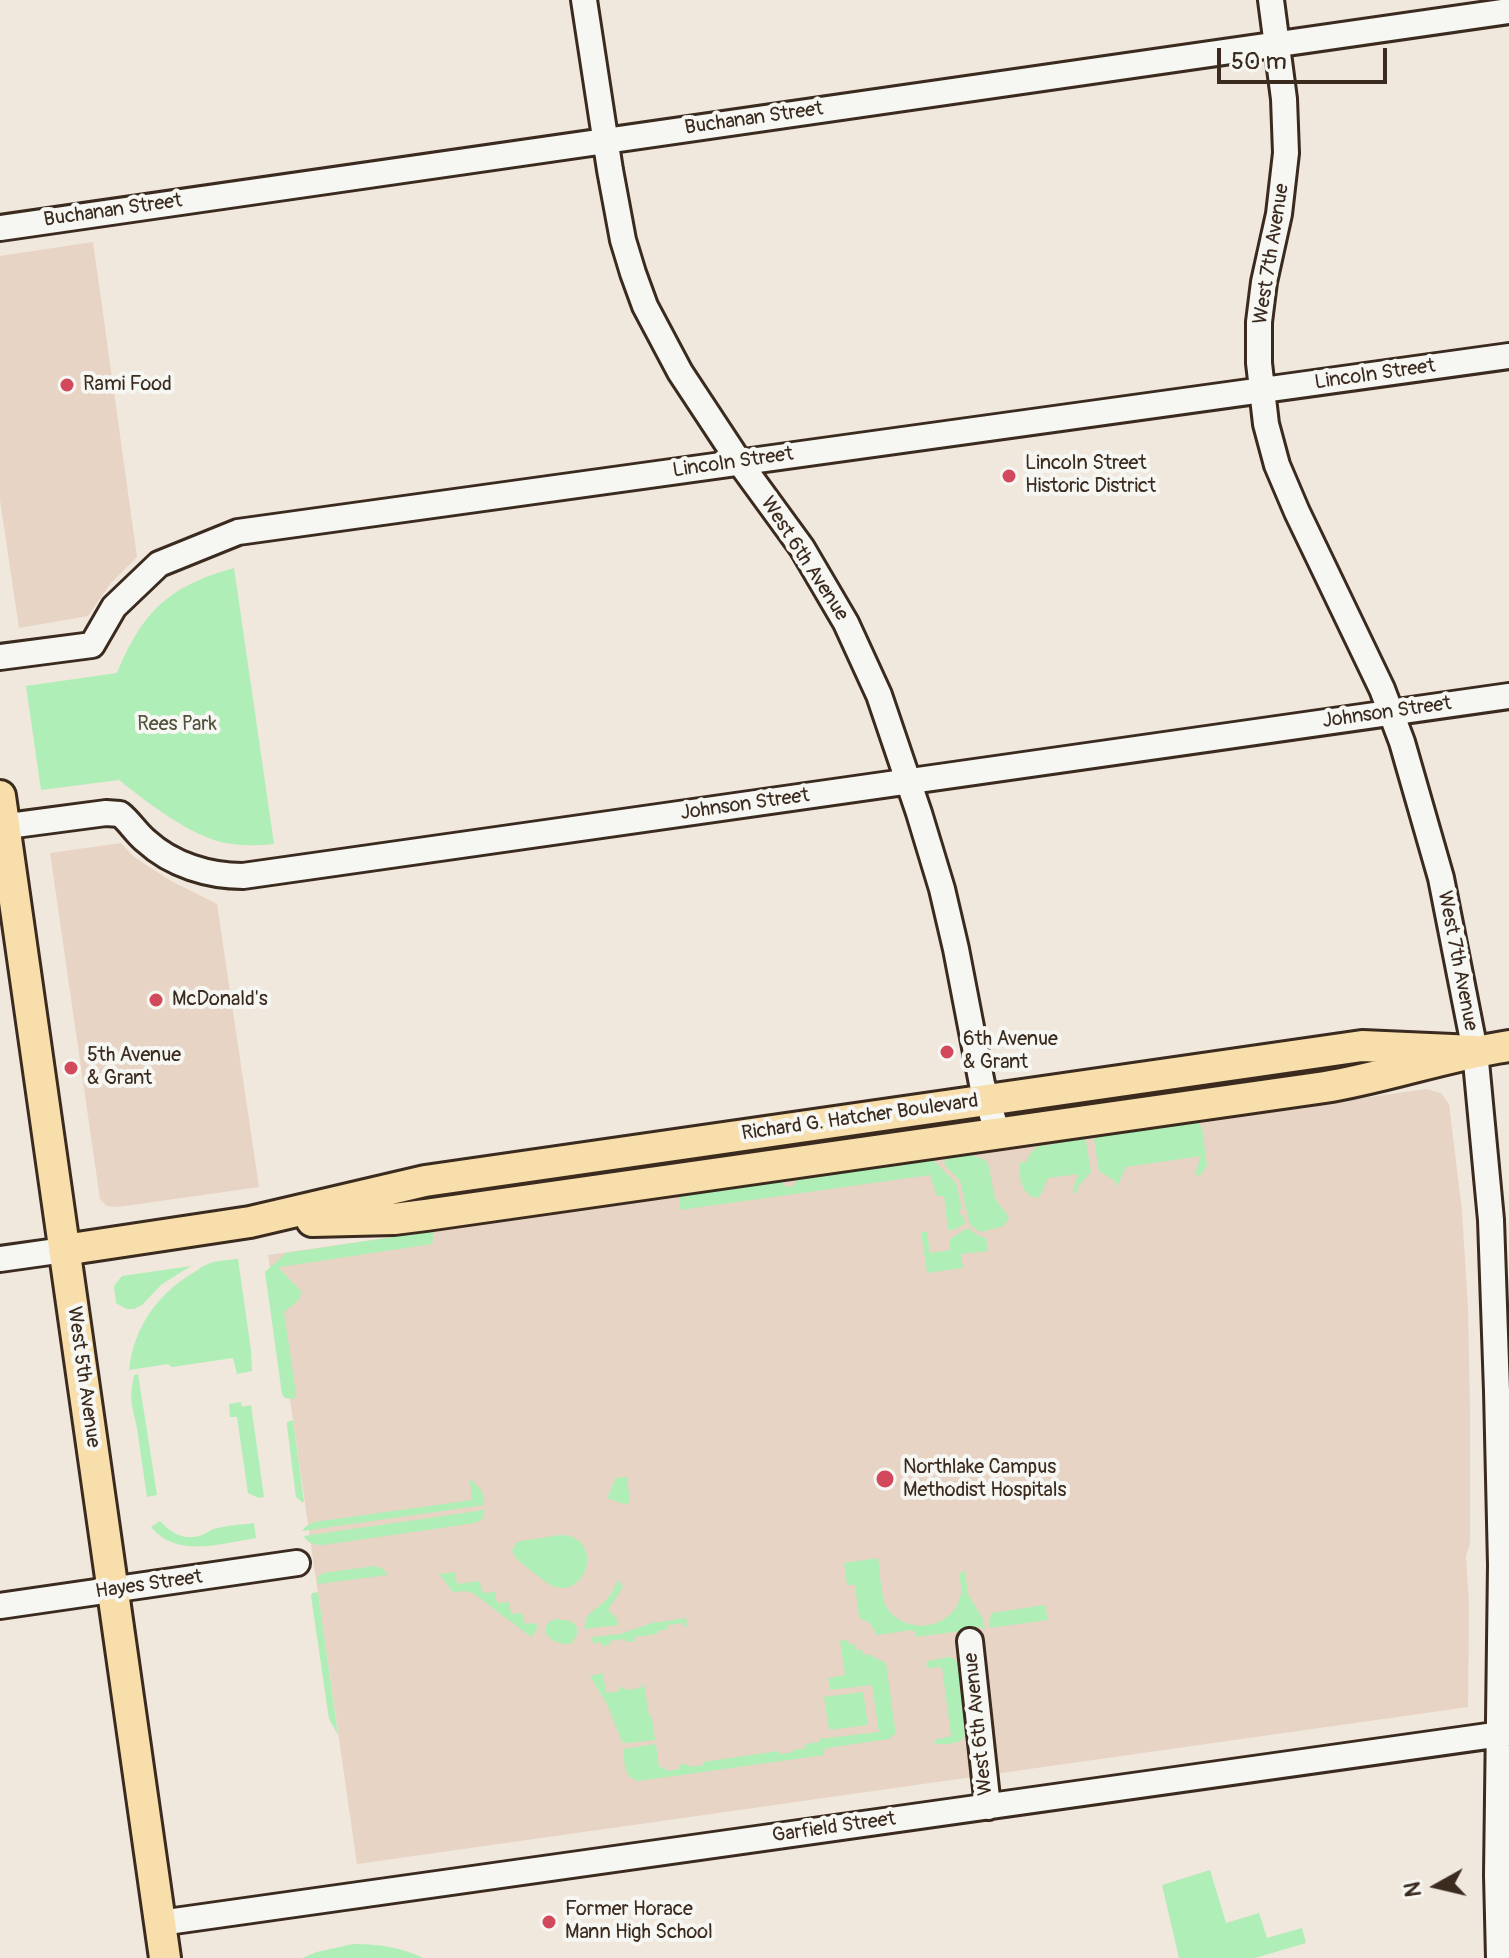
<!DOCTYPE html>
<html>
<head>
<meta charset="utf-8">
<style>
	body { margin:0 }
	#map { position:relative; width:1509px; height:1958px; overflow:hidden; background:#f0e7dd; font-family:Pangolin,sans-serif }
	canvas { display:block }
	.north { position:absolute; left:1397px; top:1846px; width:80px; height:80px; -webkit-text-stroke:6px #f6f6f2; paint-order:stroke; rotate:262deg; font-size:22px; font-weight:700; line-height:32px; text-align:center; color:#3b2a1e }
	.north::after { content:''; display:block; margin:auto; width:28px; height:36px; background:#3b2a1e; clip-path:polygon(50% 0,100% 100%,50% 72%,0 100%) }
	.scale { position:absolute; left:1217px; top:48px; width:170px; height:36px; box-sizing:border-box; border:4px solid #3b2a1e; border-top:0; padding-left:10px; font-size:24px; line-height:28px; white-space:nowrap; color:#3b2a1e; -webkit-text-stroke:6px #f6f6f2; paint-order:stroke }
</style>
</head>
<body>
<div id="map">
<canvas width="1509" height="1958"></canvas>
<div class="north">N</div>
<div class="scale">50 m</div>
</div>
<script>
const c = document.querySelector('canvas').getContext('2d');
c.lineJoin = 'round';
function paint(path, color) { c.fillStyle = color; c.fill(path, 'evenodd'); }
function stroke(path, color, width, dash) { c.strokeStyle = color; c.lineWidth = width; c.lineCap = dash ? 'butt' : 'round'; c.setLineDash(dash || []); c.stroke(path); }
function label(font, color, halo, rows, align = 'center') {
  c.font = font + ' Pangolin,sans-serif'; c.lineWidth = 8; c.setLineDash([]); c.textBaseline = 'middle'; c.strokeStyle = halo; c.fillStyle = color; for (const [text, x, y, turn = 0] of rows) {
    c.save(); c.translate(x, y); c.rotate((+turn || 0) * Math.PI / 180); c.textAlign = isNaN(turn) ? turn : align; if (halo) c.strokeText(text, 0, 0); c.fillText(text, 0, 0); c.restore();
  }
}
paint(new Path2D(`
	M93,242L137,557L110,584L88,616L19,628L0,500V256Z
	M121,843L134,857L171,881L217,904L259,1187L118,1207L107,1206L100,1199L50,853Z
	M1426,1089L1441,1093L1449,1104L1462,1211L1468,1308L1470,1409V1543L1466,1556L1469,1605L1468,1707L357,1864L293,1420L268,1255Z`), '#e8d4c4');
paint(new Path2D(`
	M234,568L274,844C255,846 236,846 217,841C186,832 144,800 119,780L41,790L26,686L117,673C143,611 169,586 234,568Z
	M1198,1122L1202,1128L1207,1166L1200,1176L1195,1174L1201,1156L1126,1167L1117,1187L1116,1182L1099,1171L1094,1139L1096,1137Z
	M1082,1138L1086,1141L1091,1172L1077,1188V1193H1074L1073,1190L1078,1174L1048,1178L1041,1194L1037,1198C1020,1194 1019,1177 1020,1162L1025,1163C1030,1153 1035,1146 1046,1143L1047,1146H1049V1143Z
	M971,1155L983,1159L988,1163L995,1199L1009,1217L1004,1226L981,1232L972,1227L969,1222L960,1181L944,1164L946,1158Z
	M933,1160L956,1183L962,1209L960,1210V1215H963L965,1223L956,1229L948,1230L944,1196H937L930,1175L680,1210L679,1196L782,1181L785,1186L792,1187L795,1184L797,1179Z
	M967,1228L981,1237H986L988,1251L961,1254L963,1268L927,1273L921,1232H927L930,1253L950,1250L949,1240Z
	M434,1231L432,1244L280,1267V1269L301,1291C302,1301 291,1306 284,1312L296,1394L294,1399L285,1398L282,1394L265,1272L270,1268V1266H272L286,1253Z
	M238,1259L251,1351L252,1371L237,1374L233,1358L172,1367L168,1364L129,1370C134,1328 156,1296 191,1274C197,1271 202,1266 208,1264C216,1260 229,1260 238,1259Z
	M191,1266L162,1284L142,1305L134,1309H127L116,1303L114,1286L122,1276Z
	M138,1374L157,1495L147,1497L137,1428L132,1406L131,1393L134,1375Z
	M241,1402L242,1407L251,1405L264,1497L259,1498L248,1493L237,1417H230L229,1404Z
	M293,1420L304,1502H302L296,1497L287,1426V1422Z
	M627,1477L630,1503L624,1504L607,1498L616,1478Z
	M471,1479L482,1491L484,1505L302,1531L306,1526L314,1522L472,1500L470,1481Z
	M485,1510L482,1519L475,1523L323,1545C315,1545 308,1544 304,1536Z
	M160,1521C172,1534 185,1541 202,1535C207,1533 210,1530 214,1529C227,1525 241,1525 254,1523L256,1538C222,1543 177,1559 151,1527Z
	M560,1535C604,1536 589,1596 556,1587C548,1585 541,1578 534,1573C526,1566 516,1561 512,1551L516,1543L521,1541Z
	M878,1558C880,1571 881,1598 887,1608C906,1637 956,1629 961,1593C962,1587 960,1580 959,1574L965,1571L968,1594L983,1619L985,1629L973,1626L968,1630L916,1637L915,1632L912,1630L877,1635L870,1623L859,1618L855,1585H847L844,1563Z
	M375,1566L383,1569L388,1575L318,1584L317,1578L323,1573Z
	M455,1572L457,1584L479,1581L483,1593L495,1592L497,1603L509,1602L511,1614L522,1613L525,1624L536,1623C539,1628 535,1633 531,1637L473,1593L464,1591L453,1592L439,1574Z
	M618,1579L623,1587L608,1610L615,1616L619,1625L584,1629L587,1616C601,1603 612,1600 618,1579Z
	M318,1592L338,1735L329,1719L311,1596L312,1593Z
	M1045,1605L1048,1620L989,1628L991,1613Z
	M686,1618L687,1626L684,1627L683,1623L668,1625V1629L657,1631V1634L634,1637L635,1641L626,1642L625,1639L610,1641V1645L602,1646L601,1642L593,1644L592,1637L620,1634L652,1623Z
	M557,1619L570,1621L576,1625L578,1633L572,1643C562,1646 553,1642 546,1634C543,1626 549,1620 557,1619Z
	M848,1640L849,1645L855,1644L856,1650L862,1649L863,1655L868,1654L886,1663L895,1728V1734L889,1739L827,1748L824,1750V1755L638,1781C623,1777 625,1762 623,1749L656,1744L659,1768L665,1767L666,1771L679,1769V1765L688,1764L689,1767L703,1765V1762L779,1751L780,1754L794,1752V1750L806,1748V1744L819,1742V1739L879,1732L872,1685L830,1690L828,1678L845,1675L840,1641Z
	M948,1657L955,1659L959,1667L965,1735C961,1745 947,1744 937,1744L934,1743L935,1740L951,1736L942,1667L928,1668L926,1664L928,1661Z
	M603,1673L606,1693L619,1691V1688L624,1687L625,1690L641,1688V1684H644L649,1715L652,1717L655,1740L628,1743L622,1742L607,1704L590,1676Z
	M863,1692L868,1725L829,1730L824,1697Z
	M1210,1870L1226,1923L1259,1913L1267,1938L1302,1928L1306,1943L1255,1958H1179L1162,1885Z
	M353,1944C378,1944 401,1947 423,1958H302L317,1952Z`), '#afeeb6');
const minor = new Path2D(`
	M584,0L610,170L623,240L633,273L645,306L680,372L740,463L802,548L846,623L879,695L919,813L942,889L956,949L982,1084L998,1134
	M1271,0L1284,99L1286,153L1279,214L1264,282L1259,322V363L1266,424L1277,465L1297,512L1382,689L1402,742L1441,878L1475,1051L1491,1220L1497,1391L1501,1565L1497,1875L1499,1958
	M0,228L1509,11
	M0,657L92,645L114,607L159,564L238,532L1509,356
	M0,827L106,813L120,814C130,822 136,833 146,841C172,865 209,876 243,876L1509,696
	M0,1259L64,1250
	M0,1606L297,1563
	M970,1641L988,1807
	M160,1923L1509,1733`);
const major = new Path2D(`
	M0,796L165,1958
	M312,1221L394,1219L426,1215L1325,1087C1387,1077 1447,1055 1509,1046
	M64,1250L250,1222L425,1181L1362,1046L1475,1051`);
stroke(minor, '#3b2a1e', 30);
stroke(major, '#3b2a1e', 36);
stroke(minor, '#f6f6f2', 24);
stroke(major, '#f8deab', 30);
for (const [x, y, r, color] of [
	[67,385,8,"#d1495b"],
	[1009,476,8,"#d1495b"],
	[156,1000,8,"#d1495b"],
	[947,1052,8,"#d1495b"],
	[71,1068,8,"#d1495b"],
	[885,1479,10,"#d1495b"],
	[549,1922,8,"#d1495b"]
]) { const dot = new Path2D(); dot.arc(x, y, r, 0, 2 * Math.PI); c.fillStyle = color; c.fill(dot); stroke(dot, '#f6f6f2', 3); }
label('20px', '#3b2a1e', '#f6f6f2', [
	["Buchanan Street",754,119,-8],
	["Buchanan Street",113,211,-8],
	["West 7th Avenue",1272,254,-81],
	["Lincoln Street",1375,375,-8],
	["Lincoln Street",733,463,-8],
	["West 6th Avenue",804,559,57],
	["Johnson Street",1387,713,-8],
	["Johnson Street",745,805,-8],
	["West 7th Avenue",1457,961,79],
	["Richard G. Hatcher Boulevard",860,1118,-8],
	["West 5th Avenue",83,1377,82],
	["Hayes Street",149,1585,-8],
	["West 6th Avenue",979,1724,-96],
	["Garfield Street",834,1828,-8]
]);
label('20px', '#3b2a1e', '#f6f6f2', [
	["Rami Food",83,385],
	["Lincoln Street",1025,464],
	["Historic District",1025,487],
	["McDonald's",172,1000],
	["6th Avenue",963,1040],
	["& Grant",963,1063],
	["5th Avenue",87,1056],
	["& Grant",87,1079],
	["Northlake Campus",903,1468],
	["Methodist Hospitals",903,1491],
	["Former Horace",565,1910],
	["Mann High School",565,1933]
], 'left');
label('20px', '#52513c', '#f6f6f2', [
	["Rees Park",177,725]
]);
</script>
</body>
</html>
